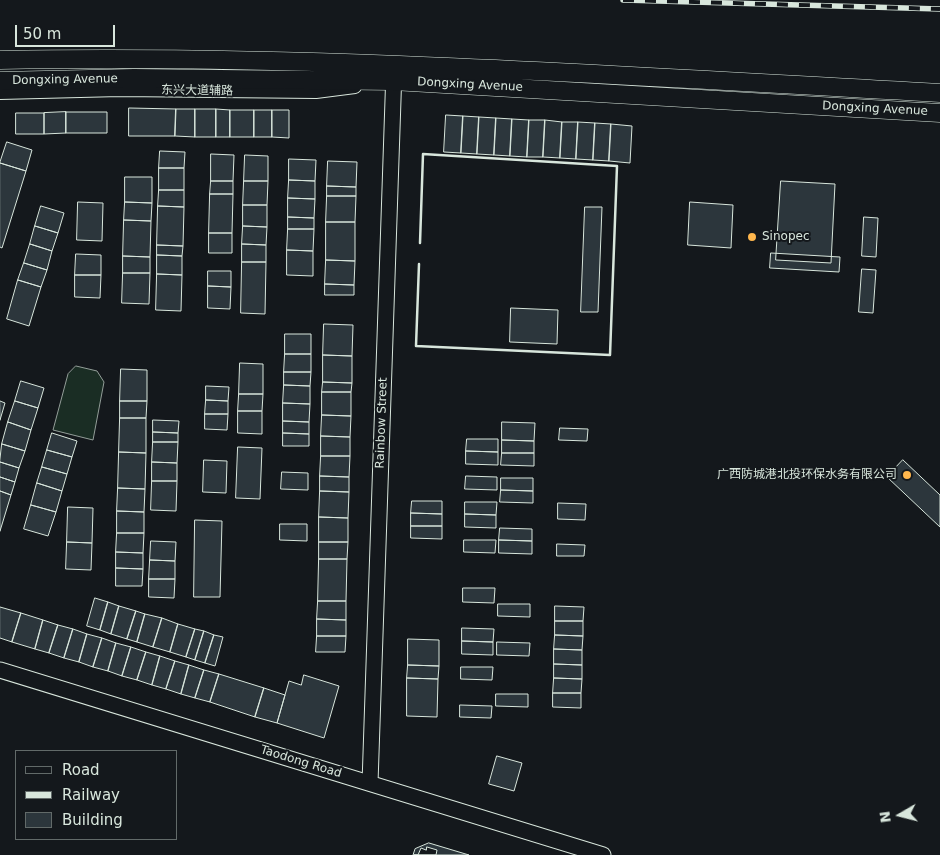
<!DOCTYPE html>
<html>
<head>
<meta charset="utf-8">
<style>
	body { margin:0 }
	#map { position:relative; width:940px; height:855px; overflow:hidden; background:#14181c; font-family:"DejaVu Sans",sans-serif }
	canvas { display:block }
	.legend { position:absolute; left:15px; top:750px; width:162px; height:90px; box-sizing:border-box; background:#14181c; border:1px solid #626a69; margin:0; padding:6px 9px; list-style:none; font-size:15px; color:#d8e6dc }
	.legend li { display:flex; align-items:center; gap:10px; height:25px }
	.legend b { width:25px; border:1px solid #626a69 }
	.north { position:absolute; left:875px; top:790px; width:50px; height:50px; -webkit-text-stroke:4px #14181c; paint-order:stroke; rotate:262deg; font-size:14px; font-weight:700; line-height:20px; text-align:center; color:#d8e6dc }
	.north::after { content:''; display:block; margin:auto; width:18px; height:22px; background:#d8e6dc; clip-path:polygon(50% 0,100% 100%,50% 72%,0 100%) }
	.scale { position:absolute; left:15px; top:25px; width:100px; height:22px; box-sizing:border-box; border:2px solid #d8e6dc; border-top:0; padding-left:6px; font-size:15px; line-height:18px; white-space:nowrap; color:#d8e6dc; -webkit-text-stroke:4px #14181c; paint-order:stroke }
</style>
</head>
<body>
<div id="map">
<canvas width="940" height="855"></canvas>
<ul class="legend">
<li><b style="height:6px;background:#14181c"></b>Road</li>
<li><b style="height:6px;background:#d8e6dc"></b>Railway</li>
<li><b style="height:14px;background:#2c363c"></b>Building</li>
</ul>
<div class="north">N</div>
<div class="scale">50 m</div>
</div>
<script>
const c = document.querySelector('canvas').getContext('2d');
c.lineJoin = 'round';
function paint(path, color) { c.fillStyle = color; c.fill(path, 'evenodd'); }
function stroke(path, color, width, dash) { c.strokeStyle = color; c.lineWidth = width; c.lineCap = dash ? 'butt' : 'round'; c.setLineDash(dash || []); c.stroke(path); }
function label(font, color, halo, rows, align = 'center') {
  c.font = font + ' "DejaVu Sans","Noto Sans SC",sans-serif'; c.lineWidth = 4; c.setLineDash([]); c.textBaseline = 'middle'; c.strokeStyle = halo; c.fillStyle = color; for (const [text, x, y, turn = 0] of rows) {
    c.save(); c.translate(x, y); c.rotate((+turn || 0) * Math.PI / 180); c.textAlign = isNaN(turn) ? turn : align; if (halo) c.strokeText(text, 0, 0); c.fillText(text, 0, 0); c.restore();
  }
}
const green = new Path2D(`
	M76,366L97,371L104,382L93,440L53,430L68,374Z`);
paint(green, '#1a2d24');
stroke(green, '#939e99', 1);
const building = new Path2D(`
	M129,108L176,109L175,136H129Z
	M176,109H195V137L175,136Z
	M195,109H216V137H195Z
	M216,109L230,110V137H216Z
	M230,110H254V137H230Z
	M254,110H272V137H254Z
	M272,110H289V138L272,137Z
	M66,112V133L44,134V113Z
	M66,112H107V133H66Z
	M16,113H44V134H16Z
	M446,115L463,116L461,153L444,152Z
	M463,116L479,117L477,154L461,153Z
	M479,117L496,118L494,155L477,154Z
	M496,118L512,119L510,156L494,155Z
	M512,119L529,120L527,157L510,156Z
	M529,120H545L543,157H527Z
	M545,120L562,122L560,158L543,157Z
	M562,122H578L576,159L560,158Z
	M578,122L595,123L593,160L576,159Z
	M595,123L611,124L609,161L593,160Z
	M611,124L632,126L630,163L609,161Z
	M7,142L32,150L26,171L0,163Z
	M160,151L185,152L184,168H159Z
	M211,154L234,155L233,181H211Z
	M245,155L268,156V181H244Z
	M289,159L316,160L315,181L289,180Z
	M328,161L357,162L356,187L327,186Z
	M0,163L26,171L2,248L0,247Z
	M159,168H184V190H159Z
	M125,177H152V203L125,202Z
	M289,180L315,181V199L288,198Z
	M211,181H233V194H210Z
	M244,181H268L267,205H243Z
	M781,181L835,184L831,263L776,260Z
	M327,186L356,187V196H327Z
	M159,190H184V207L158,206Z
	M210,194H233L232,233H209Z
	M327,196H356L355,222H326Z
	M288,198L315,199L314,218L288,217Z
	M78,202L103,203L102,241L77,240Z
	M125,202L152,203L151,221L124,220Z
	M690,202L733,205L731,248L688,245Z
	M243,205H267V227L243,226Z
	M41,206L64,213L58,233L35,226Z
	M158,206L184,207L183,246L157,245Z
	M585,207H602L598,312H581Z
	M288,217L314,218V229H288Z
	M864,217L878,218L876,257L862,256Z
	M124,220L151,221L150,257L123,256Z
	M326,222H355V261L326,260Z
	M35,226L58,233L52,251L30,244Z
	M243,226L267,227L266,245L242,244Z
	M288,229H314L313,251L287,250Z
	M209,233H232V253H209Z
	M30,244L52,251L47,270L24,263Z
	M242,244L266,245V262H242Z
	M157,245L183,246L182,256L157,255Z
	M287,250L313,251V276L287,275Z
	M771,253L840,257L839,272L770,268Z
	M76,254L101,255V275H75Z
	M157,255L182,256V275L157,274Z
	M123,256L150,257V273H123Z
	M326,260L355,261L354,285L325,284Z
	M242,262H266L265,314L241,313Z
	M24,263L47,270L41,287L18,280Z
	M862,269L876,270L873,313L859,312Z
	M208,271H231V287L208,286Z
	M123,273H150L149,304L122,303Z
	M157,274L182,275L181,311L156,310Z
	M75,275H101L100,298L75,297Z
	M18,280L41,287L29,326L7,319Z
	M325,284L354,285V295H325Z
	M208,286L231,287L230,309L208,308Z
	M511,308L558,310L557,344L510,342Z
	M324,324L353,325L352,356L323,355Z
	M285,334H311V354H285Z
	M285,354H311V372H284Z
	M323,355L352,356V383L323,382Z
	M240,363L263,364V394H239Z
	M121,369L147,370V401H120Z
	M284,372H311L310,386L284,385Z
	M21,381L44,388L38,408L15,401Z
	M323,382L352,383L351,392H322Z
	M284,385L310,386V404L283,403Z
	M206,386L229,387L228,401L206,400Z
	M322,392H351V416L322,415Z
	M239,394H263L262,411H238Z
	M206,400L228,401V414H205Z
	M0,401L5,403L0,420Z
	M15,401L38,408L31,430L8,422Z
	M120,401H147L146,418H120Z
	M283,403L310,404L309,422L283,421Z
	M238,411H262V434L238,433Z
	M205,414H228L227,430L205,429Z
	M322,415L351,416L350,437L321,436Z
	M120,418H146V453L119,452Z
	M153,420L179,421L178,433L153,432Z
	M283,421L309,422V434L283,433Z
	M8,422L31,430L25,451L2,444Z
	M502,422L535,423L534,441L502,440Z
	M560,428L588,429L587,441L559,440Z
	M153,432L178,433V442H153Z
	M52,433L77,441L72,457L47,450Z
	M283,433L309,434V446H283Z
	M321,436L350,437V456H321Z
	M467,439H498V452L466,451Z
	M502,440L534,441V453H502Z
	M153,442H178L177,463L152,462Z
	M2,444L25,451L19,468L0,462Z
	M238,447L262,448L260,499L236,498Z
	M47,450L72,457L67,474L42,467Z
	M466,451L498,452V465L466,464Z
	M119,452L146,453L145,489L118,488Z
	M502,453H534V466L501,465Z
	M321,456H350L349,477L320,476Z
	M204,460L227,461L226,493L203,492Z
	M903,460L940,495V527L887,477Z
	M0,462L19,468L15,482L0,477Z
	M152,462L177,463V481H152Z
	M42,467L67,474L62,491L37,483Z
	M282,472L308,473V490L281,489Z
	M320,476L349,477V492L320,491Z
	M466,476L497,477V490L465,489Z
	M0,477L15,482L11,495L0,491Z
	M501,478H533V491L501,490Z
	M152,481H177L176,511L151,510Z
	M37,483L62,491L56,512L31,505Z
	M118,488L145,489L144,512L117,511Z
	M501,490L533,491V503L500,502Z
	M0,491L11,495L0,531Z
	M320,491L349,492L348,518L319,517Z
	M412,501H442V514L411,513Z
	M465,502H497L496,515L465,514Z
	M558,503L586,504L585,520L558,519Z
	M31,505L56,512L48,536L24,529Z
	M68,507L93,508L92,543L67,542Z
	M117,511L144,512V533H117Z
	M411,513L442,514V526H411Z
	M465,514L496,515V528L465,527Z
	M319,517L348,518V542H319Z
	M195,520L222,521L220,597H194Z
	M280,524H307V541L280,540Z
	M411,526H442V539L411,538Z
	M500,528L532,529V541L499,540Z
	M117,533H144L143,553L116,552Z
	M464,540H496L495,553L464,552Z
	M499,540L532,541V554L499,553Z
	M151,541L176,542L175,561L150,560Z
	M67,542L92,543L91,570L66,569Z
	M319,542H348L347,559H319Z
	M557,544L585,545L584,556H557Z
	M116,552L143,553V569L116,568Z
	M319,559H347L346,601H318Z
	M150,560L175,561V579H149Z
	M116,568L143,569L142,586H116Z
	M149,579H175L174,598L149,597Z
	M463,588H495L494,603L463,602Z
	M95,598L108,602L100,630L87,626Z
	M318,601H346V620L317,619Z
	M108,602L119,606L111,634L100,630Z
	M498,604H530V617L498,616Z
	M119,606L136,611L127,639L111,634Z
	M555,606L584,607L583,621H555Z
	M0,607L21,613L12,642L0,638Z
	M136,611L145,614L137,642L127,639Z
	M21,613L43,620L35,649L12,642Z
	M145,614L162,618L153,647L137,642Z
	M162,618L178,624L170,652L153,647Z
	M317,619L346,620V636H317Z
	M43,620L58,625L49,653L35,649Z
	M555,621H583V636L555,635Z
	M178,624L195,629L186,657L170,652Z
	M58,625L73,629L64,658L49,653Z
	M462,628L494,629L493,642L462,641Z
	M73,629L87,634L79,662L64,658Z
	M195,629L204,631L195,660L186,657Z
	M204,631L214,635L205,663L195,660Z
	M87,634L102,638L93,667L79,662Z
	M214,635L223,637L215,666L205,663Z
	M555,635L583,636L582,650L554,649Z
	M317,636H346L345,652H316Z
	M102,638L116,643L108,671L93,667Z
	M408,639L439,640V666L408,665Z
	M462,641L493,642V655L462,654Z
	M497,642L530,643L529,656L497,655Z
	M116,643L131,647L122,676L108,671Z
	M131,647L146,652L137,680L122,676Z
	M554,649L582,650V665L554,664Z
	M146,652L160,656L152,685L137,680Z
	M160,656L175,661L166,689L152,685Z
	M175,661L189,665L181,694L166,689Z
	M554,664L582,665V679L554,678Z
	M189,665L204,670L195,698L181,694Z
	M408,665L439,666L438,679L407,678Z
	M461,667H493L492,680L461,679Z
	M204,670L219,674L210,702L195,698Z
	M219,674L264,688L255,717L210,702Z
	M304,675L339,686L324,738L277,723L289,681L301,685Z
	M407,678L438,679L437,717L407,716Z
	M554,678L582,679L581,693H553Z
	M264,688L285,695L277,723L255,717Z
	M553,693H581V708L553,707Z
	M496,694H528V707L496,706Z
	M460,705L492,706L491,718L460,717Z
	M497,756L522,763L514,791L489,784Z
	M429,843L469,855H413L415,849Z
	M427,847L437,850L436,855H414H418L421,848L426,850Z`);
paint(building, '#2c363c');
stroke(building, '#d8e6dc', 1);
const minor = new Path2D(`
	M0,93L120,90L316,92L355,87`);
const tertiary = new Path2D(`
	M0,670L603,855
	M370,783L394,70`);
const secondary = new Path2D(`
	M0,60C314,54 627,76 940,93
	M0,81L134,78L393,81L940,113`);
stroke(minor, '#d8e6dc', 14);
stroke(tertiary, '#d8e6dc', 17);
stroke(secondary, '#d8e6dc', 19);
stroke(minor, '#14181c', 12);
stroke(tertiary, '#14181c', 15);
stroke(secondary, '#14181c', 18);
const rail = new Path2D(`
	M623,0L940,9`);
stroke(rail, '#d8e6dc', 5.5);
stroke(rail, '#14181c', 4, [11]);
stroke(new Path2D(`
	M419,264L416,346L610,355L617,166L423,154L420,243`), '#d8e6dc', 2.5);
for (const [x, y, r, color] of [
	[752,237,5,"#ffb74d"],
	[907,475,5,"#ffb74d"]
]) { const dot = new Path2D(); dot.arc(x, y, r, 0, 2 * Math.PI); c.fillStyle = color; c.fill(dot); stroke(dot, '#14181c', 2); }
label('12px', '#d8e6dc', '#14181c', [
	["Dongxing Avenue",65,80,-1],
	["Dongxing Avenue",470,85,3],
	["东兴大道辅路",197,91,1],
	["Dongxing Avenue",875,109,3],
	["Rainbow Street",382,423,-88],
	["Taodong Road",301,762,17]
]);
label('12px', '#d8e6dc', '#14181c', [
	["Sinopec",762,237],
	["广西防城港北投环保水务有限公司",897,475,"right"]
], 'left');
</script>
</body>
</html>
